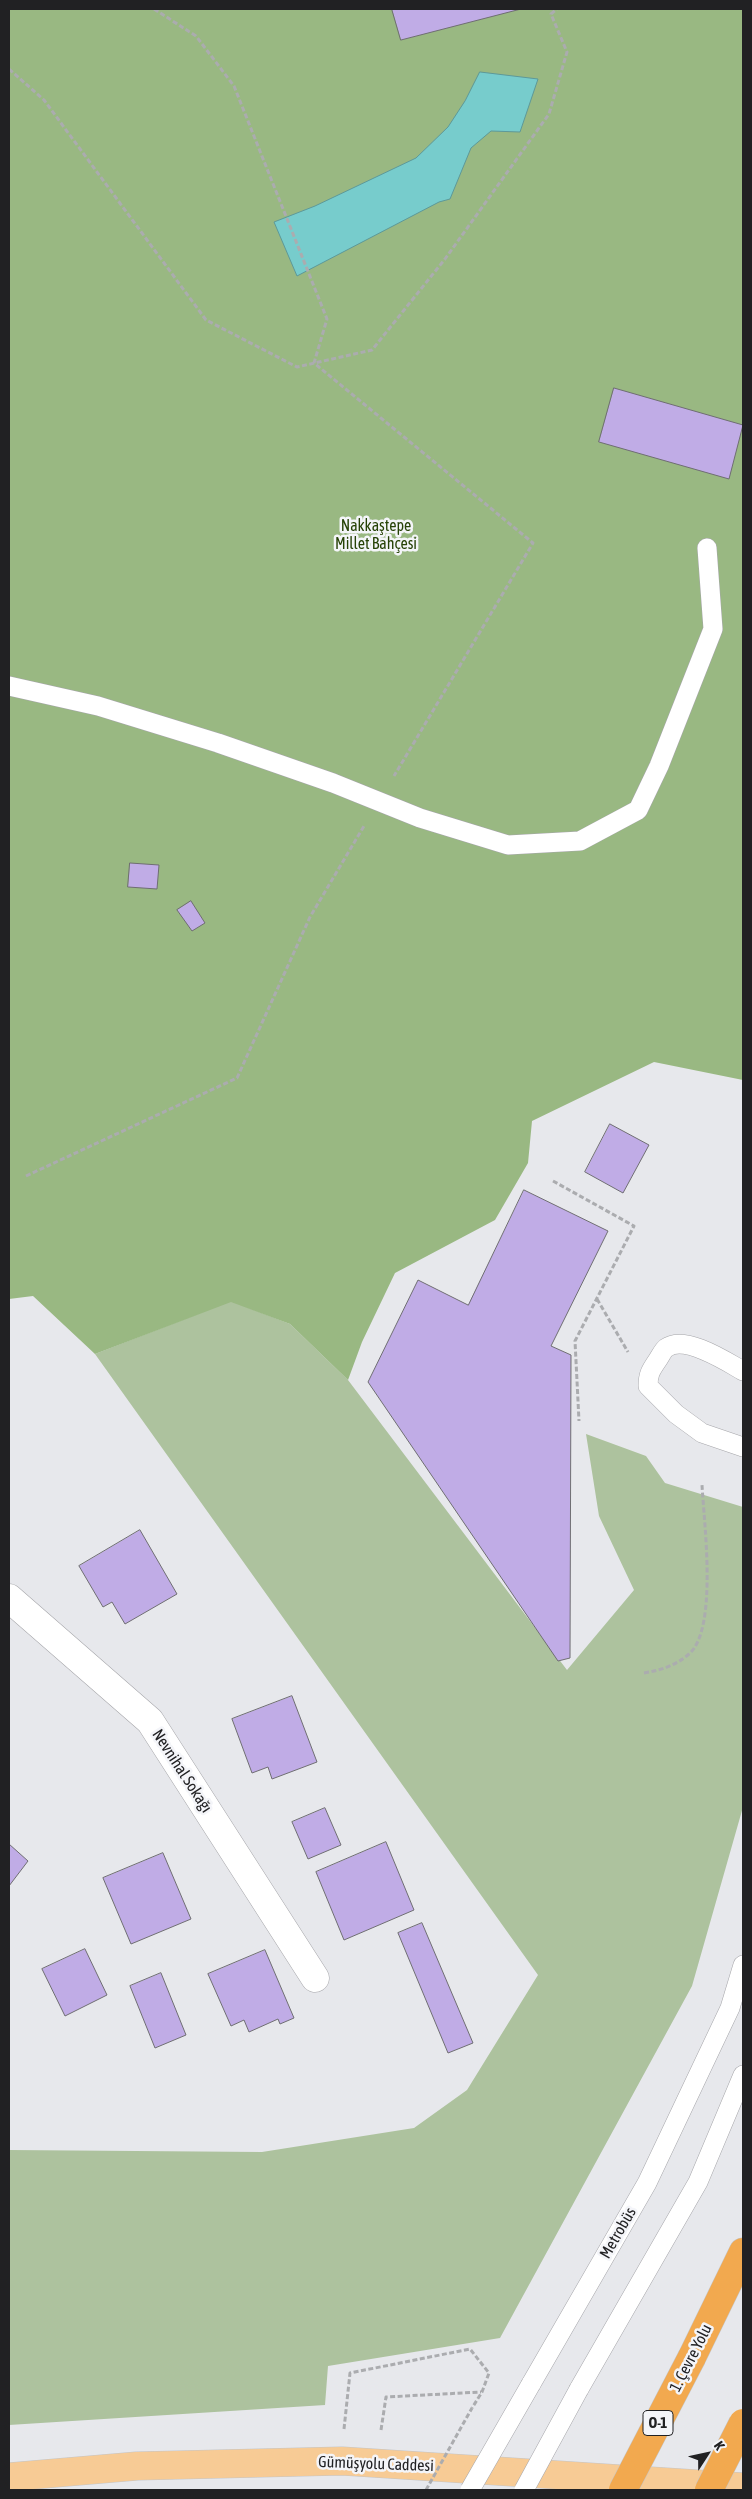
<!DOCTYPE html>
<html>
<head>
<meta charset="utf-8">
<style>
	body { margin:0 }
	#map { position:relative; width:752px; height:2499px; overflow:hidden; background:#e7e8ec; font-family:"Asap Condensed",sans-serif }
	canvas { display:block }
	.frame { position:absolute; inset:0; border:10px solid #212123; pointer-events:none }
	.north { position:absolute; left:682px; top:2429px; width:50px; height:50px; -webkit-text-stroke:4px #f4f5f9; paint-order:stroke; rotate:55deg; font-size:14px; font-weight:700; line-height:20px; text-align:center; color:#212123 }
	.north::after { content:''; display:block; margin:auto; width:18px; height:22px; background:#212123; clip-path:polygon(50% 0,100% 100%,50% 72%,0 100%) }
</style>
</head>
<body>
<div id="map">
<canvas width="752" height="2499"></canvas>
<div class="frame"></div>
<div class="north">K</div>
</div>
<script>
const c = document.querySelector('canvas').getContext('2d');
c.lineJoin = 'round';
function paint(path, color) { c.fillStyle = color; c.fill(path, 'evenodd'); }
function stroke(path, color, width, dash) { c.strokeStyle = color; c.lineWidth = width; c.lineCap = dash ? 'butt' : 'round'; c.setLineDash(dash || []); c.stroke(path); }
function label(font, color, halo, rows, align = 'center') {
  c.font = font + ' "Asap Condensed",sans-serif'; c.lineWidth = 5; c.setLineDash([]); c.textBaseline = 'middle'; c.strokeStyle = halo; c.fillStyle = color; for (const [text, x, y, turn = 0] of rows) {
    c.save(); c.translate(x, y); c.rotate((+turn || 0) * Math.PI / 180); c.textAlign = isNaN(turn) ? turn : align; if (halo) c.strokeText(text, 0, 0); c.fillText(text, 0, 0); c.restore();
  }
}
paint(new Path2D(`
	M231,1301L290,1324L348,1380L567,1670L634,1590L599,1516L586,1434L646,1456L665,1483L743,1507V1807L692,1986L500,2338L328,2366L325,2405L9,2425V2150L262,2152L414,2128L467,2090L538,1975L95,1354Z`), '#adc29e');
paint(new Path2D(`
	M9,9H743V1080L654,1062L532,1121L528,1163L495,1220L395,1273L362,1342L348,1380L290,1324L231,1302L95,1354L33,1296L9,1299Z`), '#99b882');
const water = new Path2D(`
	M480,72L538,79L520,132L491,131L471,148L450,199L439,202L297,276L274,222L315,206L416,158L448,127L465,101Z`);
paint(water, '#7cc');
stroke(water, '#5d9999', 1);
const building = new Path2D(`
	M392,9H521L401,40Z
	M614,388L743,425L729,479L599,442Z
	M130,863L159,865L157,889L128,887Z
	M191,901L205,923L192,931L177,910Z
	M610,1124L649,1145L623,1193L585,1172Z
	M524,1190L608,1231L551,1346L571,1355L570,1658L558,1661L368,1382L418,1280L468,1305Z
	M140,1530L177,1594L125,1624L112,1602L103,1607L79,1566Z
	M292,1696L317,1762L272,1779L268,1767L252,1773L232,1719Z
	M325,1808L341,1845L308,1859L292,1822Z
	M386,1842L414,1910L344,1940L316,1872Z
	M9,1844L28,1861L9,1886Z
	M163,1853L191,1919L131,1944L103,1878Z
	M422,1923L473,2043L448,2053L398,1933Z
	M85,1949L107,1995L65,2016L42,1969Z
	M265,1950L294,2018L280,2024L278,2019L249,2032L244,2020L231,2026L208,1974Z
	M161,1973L186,2035L155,2048L130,1986Z`);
paint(building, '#c0ace6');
stroke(building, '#6f6e72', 1);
const service = new Path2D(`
	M9,686L98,706L218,743L333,783L420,818L508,845L580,841L638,810L659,766L713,629L707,548
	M743,1371C727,1362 685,1334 666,1348C663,1350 660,1357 657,1361C651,1370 648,1374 648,1386L676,1414L702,1433L743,1447
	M531,2384L647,2183L730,2008L743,1965
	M579,2389L698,2182L743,2075`);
const minor = new Path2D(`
	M9,1598L150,1721L315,1978`);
const primary = new Path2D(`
	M9,2477L137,2466L342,2461L743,2487`);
const motorway = new Path2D(`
	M692,2357L743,2252`);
stroke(service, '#a6a6aa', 20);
stroke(minor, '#a6a6aa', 29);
stroke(primary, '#c5c5c6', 29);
stroke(motorway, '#c5c5c6', 29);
stroke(new Path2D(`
	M154,9L196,36L234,86L327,319L314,363L533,543L394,776
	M9,69L44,100L206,320L297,367L372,350L445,259L549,114L567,52L551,14L557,9
	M26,1176L237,1078L310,917L364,826
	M553,1181L634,1226L575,1341L579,1421
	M597,1299L628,1352
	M644,1673C661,1670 675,1666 689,1654C718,1629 704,1523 702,1485
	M344,2429L350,2373L470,2349L489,2373L482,2392L472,2408
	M381,2430L386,2397L481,2392`), '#abacaf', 3, [5, 2.5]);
stroke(service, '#fff', 19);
stroke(minor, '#fff', 28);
stroke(primary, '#f7cb95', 28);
stroke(motorway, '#f2a94f', 28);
const serviceBridge = new Path2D(`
	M470,2490L531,2384
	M524,2490L579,2389`);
const motorwayBridge = new Path2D(`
	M623,2490L692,2357
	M709,2490L743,2423`);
stroke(serviceBridge, '#a6a6aa', 20, []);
stroke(motorwayBridge, '#c5c5c6', 29, []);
stroke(new Path2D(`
	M426,2490L472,2408`), '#abacaf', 3, [5, 2.5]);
stroke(serviceBridge, '#fff', 19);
stroke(motorwayBridge, '#f2a94f', 28);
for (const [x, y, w] of [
	[658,2423,30]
]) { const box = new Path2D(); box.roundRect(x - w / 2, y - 12.5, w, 25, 4); c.fillStyle = '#f4f5f9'; c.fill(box); stroke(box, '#212123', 1); }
label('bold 15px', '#212123', null, [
	["O-1",658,2423]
]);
label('16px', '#264206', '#f4f5f9', [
	["Nakkaştepe",376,526],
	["Millet Bahçesi",376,544]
]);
label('16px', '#212123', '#f4f5f9', [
	["Nevnihal Sokağı",182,1771,57],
	["Metrobüs",618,2233,-60],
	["1. Çevre Yolu",691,2358,-63],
	["Gümüşyolu Caddesi",376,2464,2]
]);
</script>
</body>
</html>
